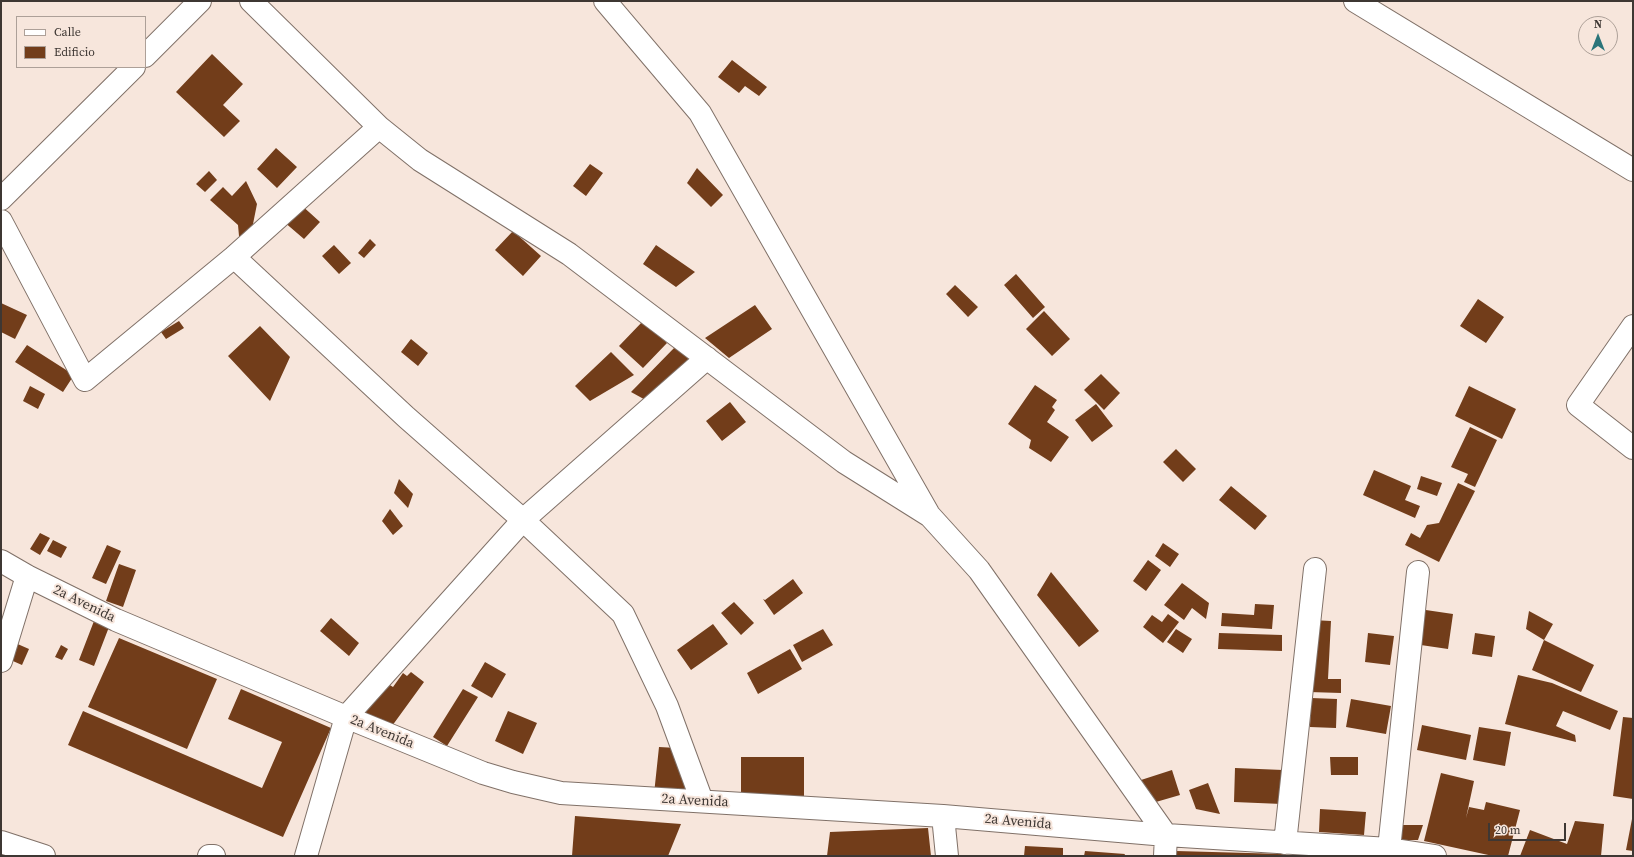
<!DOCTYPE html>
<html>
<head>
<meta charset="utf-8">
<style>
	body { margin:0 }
	#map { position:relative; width:1634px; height:857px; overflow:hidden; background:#f7e6dc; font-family:"Source Serif 4",serif }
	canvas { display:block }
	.frame { position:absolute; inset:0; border:2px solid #3e3733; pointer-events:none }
	.legend { position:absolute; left:16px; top:16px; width:130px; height:52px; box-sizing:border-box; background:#f7e6dc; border:1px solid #ada098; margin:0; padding:5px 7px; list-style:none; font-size:12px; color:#3e3733 }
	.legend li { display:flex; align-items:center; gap:8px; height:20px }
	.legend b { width:20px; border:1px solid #ada098 }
	.north { position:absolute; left:1578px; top:16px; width:40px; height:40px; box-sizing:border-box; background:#f7e6dc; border:1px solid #ada098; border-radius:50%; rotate:0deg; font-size:11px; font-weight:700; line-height:16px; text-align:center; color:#3e3733 }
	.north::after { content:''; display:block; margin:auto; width:14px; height:18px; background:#2b757a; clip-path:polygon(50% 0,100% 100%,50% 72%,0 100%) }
	.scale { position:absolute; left:1488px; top:823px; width:78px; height:18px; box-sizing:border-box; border:2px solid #3e3733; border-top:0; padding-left:5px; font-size:12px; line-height:14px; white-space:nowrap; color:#3e3733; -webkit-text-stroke:3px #f7e6dc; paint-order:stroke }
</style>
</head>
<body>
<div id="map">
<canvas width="1634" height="857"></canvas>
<div class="frame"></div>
<ul class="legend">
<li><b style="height:5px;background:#fff"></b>Calle</li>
<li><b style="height:11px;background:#723d1a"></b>Edificio</li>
</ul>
<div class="north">N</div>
<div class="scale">20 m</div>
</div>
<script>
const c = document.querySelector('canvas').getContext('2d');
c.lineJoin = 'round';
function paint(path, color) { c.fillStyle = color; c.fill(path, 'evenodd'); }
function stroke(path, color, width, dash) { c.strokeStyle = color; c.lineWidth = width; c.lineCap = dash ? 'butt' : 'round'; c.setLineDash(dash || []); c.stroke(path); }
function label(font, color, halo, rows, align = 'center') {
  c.font = font + ' "Source Serif 4",serif'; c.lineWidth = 4; c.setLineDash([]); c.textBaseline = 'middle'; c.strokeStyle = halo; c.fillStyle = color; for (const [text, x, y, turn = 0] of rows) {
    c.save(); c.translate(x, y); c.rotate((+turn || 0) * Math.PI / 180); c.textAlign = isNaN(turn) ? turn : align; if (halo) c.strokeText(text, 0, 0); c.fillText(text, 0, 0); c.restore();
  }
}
paint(new Path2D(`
	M212,54L243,84L223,105L240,121L224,137L176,92Z
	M732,60L767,87L759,96L745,86L739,93L718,77Z
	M276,148L297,167L277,188L257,169Z
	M590,164L603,173L586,196L573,186Z
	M697,168L723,195L711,207L687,183Z
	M209,171L217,180L205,192L196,184Z
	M246,181L257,204L250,239L239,236L238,225L210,200L223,187L232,196Z
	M299,203L320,222L304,239L283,221Z
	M513,231L541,256L523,276L495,250Z
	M370,239L376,245L364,258L358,253Z
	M334,245L351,263L339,274L322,256Z
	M656,245L695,272L676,287L643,264Z
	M1016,274L1045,307L1033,318L1004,285Z
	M955,285L978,307L968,317L946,294Z
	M1478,299L1504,317L1486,343L1460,326Z
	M1,303L27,315L15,339L1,332Z
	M755,305L772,329L729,358L705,338Z
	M1044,311L1070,339L1052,356L1026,329Z
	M179,321L184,328L166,339L161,332Z
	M643,321L667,343L643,368L619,346Z
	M260,326L290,357L270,401L228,356Z
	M411,339L428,353L418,366L401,352Z
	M27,345L74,375L63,392L15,362Z
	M675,347L691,361L651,403L631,392Z
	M611,352L634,375L590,401L575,386Z
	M1101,374L1120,393L1104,410L1084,390Z
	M1035,385L1057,400L1052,407L1055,410L1047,422L1069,437L1051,462L1029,448L1031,440L1008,424Z
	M30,386L45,394L38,409L23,401Z
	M1469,386L1516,409L1502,439L1455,416Z
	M730,402L746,422L722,441L706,421Z
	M1096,404L1113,426L1092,442L1075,420Z
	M1470,427L1497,440L1475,487L1464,482L1468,474L1451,467Z
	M1176,449L1196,469L1183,482L1163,462Z
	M1374,470L1411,486L1405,500L1420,506L1415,518L1363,495Z
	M1421,476L1442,483L1437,496L1417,489Z
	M399,479L413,494L408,508L394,493Z
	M1458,483L1475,491L1439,562L1405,545L1411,533L1420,538L1427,525L1439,523Z
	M1231,486L1267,516L1255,530L1219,500Z
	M390,509L403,526L393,535L382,521Z
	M40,533L50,538L40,555L30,549Z
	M53,540L67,547L61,558L47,551Z
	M1163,543L1179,554L1170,567L1155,556Z
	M107,545L121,551L106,584L92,578Z
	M1148,560L1161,570L1146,591L1133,581Z
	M119,564L136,570L123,607L106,601Z
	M1051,572L1099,631L1079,647L1037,595Z
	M793,579L803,593L774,615L763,599L765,600Z
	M1182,583L1209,603L1206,619L1192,608L1184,620L1164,605Z
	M734,602L754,623L741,635L721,613Z
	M1255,604L1274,605L1272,629L1221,626L1222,613L1254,615Z
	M1419,609L1453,614L1448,649L1414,644Z
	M1529,611L1553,624L1544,640L1526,629Z
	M1168,614L1179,622L1163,643L1143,627L1152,615L1162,622Z
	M331,618L359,643L349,656L320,631Z
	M1312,620L1331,621L1328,679H1341V693L1309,692Z
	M94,621L109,627L94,666L79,660Z
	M713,624L728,644L691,670L677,650Z
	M823,629L833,645L802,662L793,645Z
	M1176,629L1192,639L1183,653L1167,642Z
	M1219,633L1282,635V651L1218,649Z
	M1368,633L1394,636L1390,665L1365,662Z
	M1475,633L1495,636L1492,657L1472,654Z
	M119,638L217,679L187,749L88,707Z
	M1544,640L1594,665L1581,692L1532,670Z
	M13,642L29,649L22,665L6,658Z
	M61,645L68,649L62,660L55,657Z
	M790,649L802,669L758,694L747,673Z
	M485,662L506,674L492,698L471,686Z
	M411,672L424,682L392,726L356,712L385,682L393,687L403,673L407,676Z
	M1518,675L1552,683L1618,711L1610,730L1563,711L1556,726L1575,735L1576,742L1505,724Z
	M241,689L331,728L283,837L68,745L83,711L262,788L282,742L228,719Z
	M463,689L478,697L447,746L433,737Z
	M1311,698L1337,699L1336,728L1310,727Z
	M1351,699L1391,706L1386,734L1346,727Z
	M508,711L537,723L523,754L495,741Z
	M1623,717L1633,718V799L1613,796Z
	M1422,725L1471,735L1466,760L1417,750Z
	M1479,727L1511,732L1505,766L1473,760Z
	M659,747L677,748L688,797L654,794Z
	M741,757H804V801L741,800Z
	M1330,757H1358V775H1331Z
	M1235,768L1283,770L1282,804L1234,802Z
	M1172,770L1180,795L1149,804L1141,780Z
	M1441,773L1474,781L1466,818L1469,807L1484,810L1486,802L1520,810L1508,856H1493L1424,841Z
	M1208,783L1220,814L1196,809L1189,790Z
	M1320,809L1366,812L1364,835L1319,832Z
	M575,816L681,824L668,856H572Z
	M1632,819H1633V851L1626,850Z
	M1575,821L1604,824L1601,856H1520L1530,830L1567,844Z
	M1400,825H1423L1418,840H1400Z
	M928,828L931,856H827L830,832Z
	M1025,846L1063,848V856H1024Z
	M1085,851L1125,854L1124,856H1084Z
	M1176,851L1284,854V856H1176Z`), '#723d1a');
const street = new Path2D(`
	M251,1L379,127L420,160L569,254L844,462L930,516L979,570L1166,835L1165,856
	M605,1L700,113L928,513
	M1355,1L1633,170
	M145,56L200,1
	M1,199L134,67
	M1,221L85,380L234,257L379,127
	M234,257L406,417L523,520L623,614L667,706L702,801
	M1633,326L1578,405L1633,448
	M1,561L27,576L116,620L346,717L483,773L513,782L561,793L943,816L1166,835L1389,849L1435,856
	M1,661L27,576
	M943,816L947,856
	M1,842L44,856
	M1285,843L1315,569
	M1389,849L1418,572
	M209,856H214
	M306,856L346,717L523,520L707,358`);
stroke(street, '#807168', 24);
stroke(street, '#fff', 22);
label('14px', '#3e3733', '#f7e6dc', [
	["2a Avenida",84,604,26],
	["2a Avenida",382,732,22],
	["2a Avenida",695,801,3],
	["2a Avenida",1018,822,5]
]);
</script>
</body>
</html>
